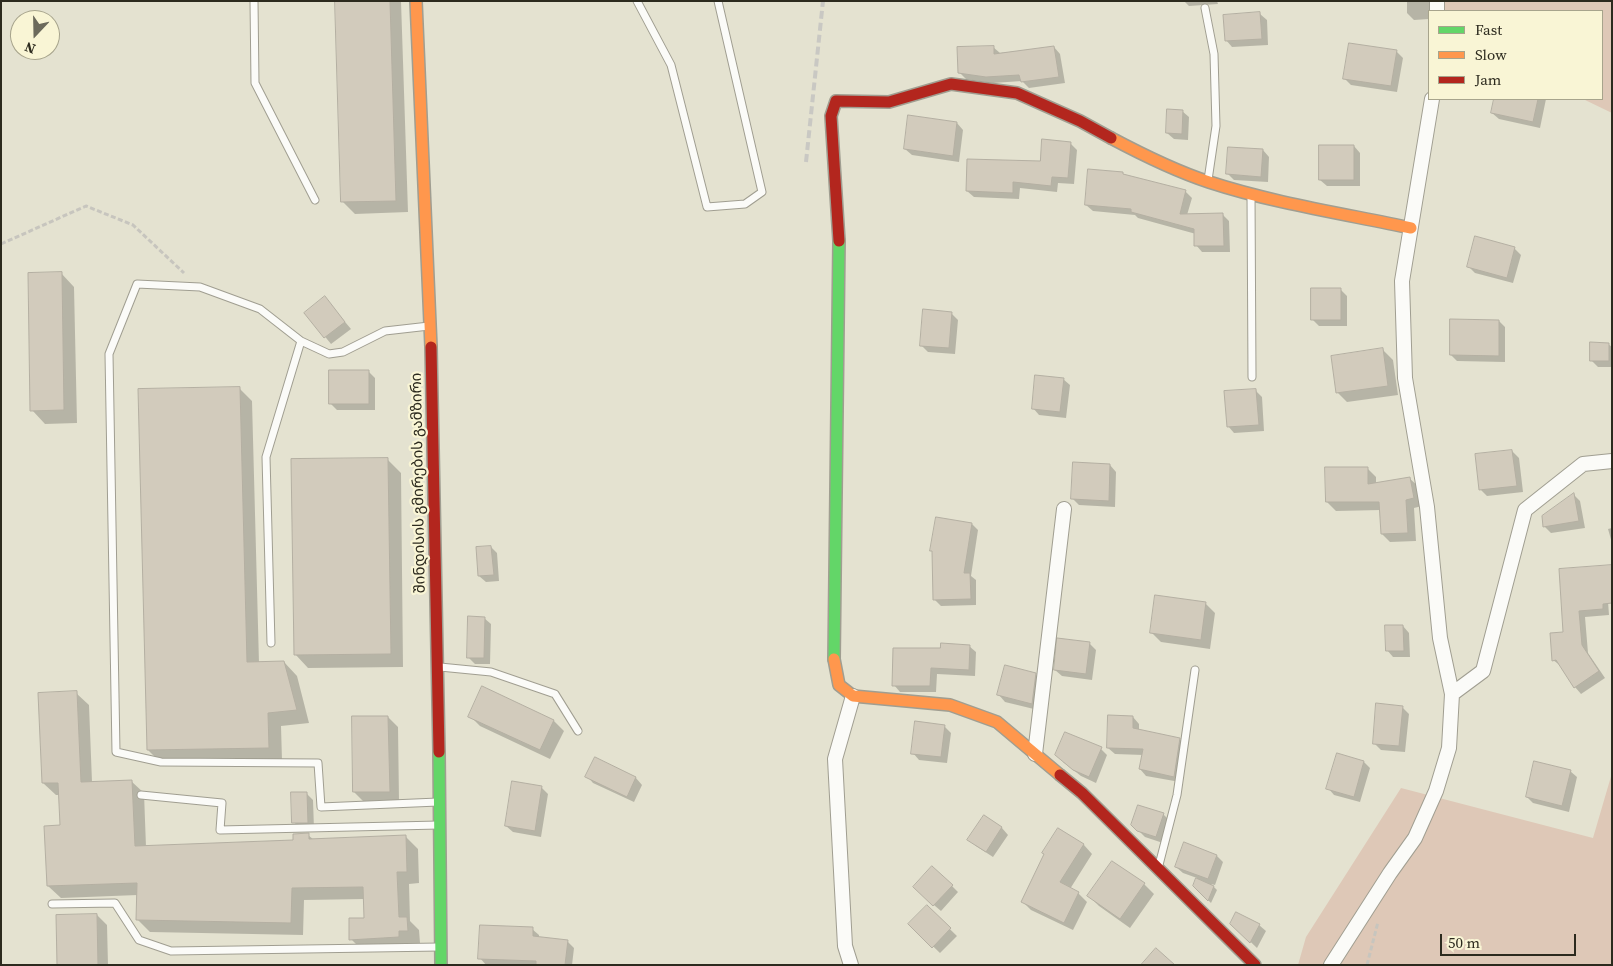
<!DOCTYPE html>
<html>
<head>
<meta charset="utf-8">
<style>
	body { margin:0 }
	#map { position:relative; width:1613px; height:966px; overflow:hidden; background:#e4e2d0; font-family:"Source Serif 4",serif }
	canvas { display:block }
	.frame { position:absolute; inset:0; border:2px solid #2c2a1e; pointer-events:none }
	.legend { position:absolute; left:1428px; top:10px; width:175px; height:90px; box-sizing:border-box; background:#f9f5d5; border:1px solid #a7a48c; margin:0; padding:6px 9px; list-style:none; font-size:15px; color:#2c2a1e }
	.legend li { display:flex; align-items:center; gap:10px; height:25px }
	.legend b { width:25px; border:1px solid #a7a48c }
	.north { position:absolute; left:10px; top:10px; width:50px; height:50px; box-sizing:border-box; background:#f9f5d5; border:1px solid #a7a48c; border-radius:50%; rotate:201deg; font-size:14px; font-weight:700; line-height:20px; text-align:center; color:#2c2a1e }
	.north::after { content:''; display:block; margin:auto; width:18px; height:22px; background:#6c6a5c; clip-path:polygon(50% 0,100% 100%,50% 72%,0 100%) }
	.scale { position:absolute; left:1440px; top:934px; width:136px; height:22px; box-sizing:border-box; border:2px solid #2c2a1e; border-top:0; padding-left:6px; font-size:15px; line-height:18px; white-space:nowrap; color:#2c2a1e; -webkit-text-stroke:4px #f9f5d5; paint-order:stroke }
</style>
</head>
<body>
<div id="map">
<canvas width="1613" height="966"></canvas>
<div class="frame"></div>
<ul class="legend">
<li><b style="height:6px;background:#63d668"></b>Fast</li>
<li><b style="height:6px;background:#ff974d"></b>Slow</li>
<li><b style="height:6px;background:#b3261e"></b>Jam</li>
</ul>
<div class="north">N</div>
<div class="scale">50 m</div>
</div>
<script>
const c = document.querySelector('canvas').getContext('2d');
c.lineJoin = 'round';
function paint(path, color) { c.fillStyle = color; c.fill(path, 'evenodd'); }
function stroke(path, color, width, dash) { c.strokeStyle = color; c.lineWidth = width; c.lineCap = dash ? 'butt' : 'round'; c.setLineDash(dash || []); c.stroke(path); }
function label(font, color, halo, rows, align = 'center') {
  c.font = font + ' "Source Serif 4","Noto Sans Georgian",serif'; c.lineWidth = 4.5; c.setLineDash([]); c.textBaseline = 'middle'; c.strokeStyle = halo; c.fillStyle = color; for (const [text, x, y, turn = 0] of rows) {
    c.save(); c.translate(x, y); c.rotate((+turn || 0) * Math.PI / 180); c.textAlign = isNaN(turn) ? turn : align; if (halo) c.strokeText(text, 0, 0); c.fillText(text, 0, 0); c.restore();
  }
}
paint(new Path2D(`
	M1429,1H1612V113L1583,99H1602V11H1430Z
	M1612,773V965H1298L1306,937L1401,788L1593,838Z`), '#dec8b7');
paint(new Path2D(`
	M336,1H401L408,212L355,214L343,202Z
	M1184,1H1217L1218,4L1189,6Z
	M1407,1H1429V19L1414,20L1407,13Z
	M1260,14L1267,20L1268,45L1232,47L1226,40Z
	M993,47L1000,53L1054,47L1060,54L1065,83L1029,88L1022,81L993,83L966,79L959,72Z
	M1396,51L1403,58L1397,92L1351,85L1344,78Z
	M1495,99H1546L1540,128L1499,119L1492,113Z
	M1182,111L1189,117L1188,140L1174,139L1167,133Z
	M957,123L963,130L959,162L912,155L905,149Z
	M1070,143L1077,150L1074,184L1058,183L1057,192L1020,188L1019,199L974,197L967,191L1041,162Z
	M1354,146L1360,153V186H1327L1320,180Z
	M1263,150L1269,157L1268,182L1234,180L1228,174Z
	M1122,173L1126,177L1185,191L1192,198L1187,215H1223L1229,221L1230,252H1202L1196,245V234L1138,218L1135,215L1093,211L1086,205Z
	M1514,248L1521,255L1513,283L1475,273L1469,267Z
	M61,273L74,287L77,423L45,424L32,410Z
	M1340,289L1347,296V326H1319L1312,319Z
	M325,298L351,329L331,344L306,313Z
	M951,313L958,320L955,354L928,352L921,345Z
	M1499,321L1505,327V362L1457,361L1451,355Z
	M1608,344L1612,347V367H1598L1591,360Z
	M1383,350L1393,360L1398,395L1347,402L1337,392Z
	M368,371L375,378V410H337L331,404Z
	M1063,379L1070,385L1066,418L1039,415L1033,408Z
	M239,388L252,401L259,663L284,662L297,676L309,723L281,726L282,760L161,763L148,750Z
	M1256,391L1262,397L1264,431L1234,433L1228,426Z
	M1512,451L1519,458L1523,492L1487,496L1481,490Z
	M388,460L401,473L403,667L308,668L295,654Z
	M1110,465L1116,472L1115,507L1079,505L1073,499Z
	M1368,469L1376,477V484L1409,478L1418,486L1422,506L1414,508L1416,541L1390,542L1382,534L1381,510L1336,511L1327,502Z
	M1574,495L1580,501L1585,528L1551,533L1544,526Z
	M972,524L978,530L971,576L976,580V605L941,606L934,599Z
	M1612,528V543L1608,529Z
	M491,547L497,553L499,581L486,582L479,576Z
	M1560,570L1606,574L1609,615L1585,617L1588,653L1605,678L1581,694L1575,687L1561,666L1553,660L1565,633Z
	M1205,603L1215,613L1210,649L1161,642L1151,632Z
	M484,618L491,624L490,664H475L468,657Z
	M1403,626L1409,633L1410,657H1393L1387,650Z
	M1089,643L1096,650L1092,680L1062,676L1055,670Z
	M969,646L976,652L975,676L937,674L936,692H900L894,685L942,650Z
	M1035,674L1042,681L1038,710L1005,702L999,695Z
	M483,688L554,721L564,731L550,759L480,726L470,716Z
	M76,693L89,705L92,782L131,781L144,793L146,847L295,841L308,835L314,840L405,836L418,849L419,883L409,884L410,921L419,930L420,943H411V949L363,951L351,939L366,919L365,899L304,900L303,935L150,932L138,920V895L61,898L48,886L61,826L60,795H56L43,783Z
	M1402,707L1409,714L1405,752L1381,750L1374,743Z
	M388,717L398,727L399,801L364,802L354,792Z
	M1133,717L1139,724V731L1179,739L1186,745L1180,782L1146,776L1140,769L1143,755L1115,754L1108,748Z
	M944,726L951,733L947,763L919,760L913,753Z
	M1101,749L1107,755L1096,783L1081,776L1063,762Z
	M595,759L636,778L642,785L634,802L593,783L587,776Z
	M1364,762L1370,768L1360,802L1334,795L1328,788Z
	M1570,771L1577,777L1569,812L1533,803L1527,797Z
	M541,787L548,794L541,837L513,832L506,826Z
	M306,793L313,800L314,829H300L294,822Z
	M1163,814L1170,821L1163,843L1145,837L1133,825Z
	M984,817L1002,828L1008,835L993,857L976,846L969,840Z
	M1059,829L1084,845L1092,854L1070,889L1078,893L1087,902L1073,930L1031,910L1022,901Z
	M1217,856L1223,862L1215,885L1211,884L1217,890L1211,903L1194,886L1197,878L1183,873L1176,867Z
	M1144,884L1154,894L1130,928L1099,906L1089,896Z
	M952,886L958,892L941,911L921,894Z
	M927,907L957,936L940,953L910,924Z
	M97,915L107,925L108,965H58Z
	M1232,924L1259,925L1266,931L1257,948Z
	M532,929L539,935V938L567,941L574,948L572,965H486L480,958Z`), '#0003');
const building = new Path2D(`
	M335,1H390L396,201L341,202Z
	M1260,12L1262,39L1225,41L1223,15Z
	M1349,43L1397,50L1391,86L1343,79Z
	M994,46V54L1054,46L1059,77L1021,82L1019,75L986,77L958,73L957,47Z
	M1494,99H1538L1533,122L1491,113Z
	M1167,109L1183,110L1182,134L1166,133Z
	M908,115L957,122L953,156L904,149Z
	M1042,139L1071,142L1068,178L1052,177L1051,186L1013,182V193L966,191L967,159L1040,161Z
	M1319,145H1354V180H1319Z
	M1228,147L1263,149L1261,177L1226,174Z
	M1088,169L1123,172V174L1186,190L1180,214L1223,213L1224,246H1194V229L1131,212V209L1085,205Z
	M1475,236L1515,247L1507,278L1467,267Z
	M62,272L64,410L30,411L28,273Z
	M1311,288H1341V320H1311Z
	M325,296L345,322L324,338L304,313Z
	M923,309L952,312L949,348L920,346Z
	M1450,319L1499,320V356L1450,355Z
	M1590,342L1609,343V361H1590Z
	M1383,348L1388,386L1336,393L1331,356Z
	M329,370H369V404H329Z
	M1035,375L1064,378L1060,412L1032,409Z
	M240,387L247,662L284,661L297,710L268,713L269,748L147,750L138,389Z
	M1256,389L1259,425L1227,427L1224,391Z
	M1512,450L1517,486L1479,490L1475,454Z
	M388,458L391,654L294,655L291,459Z
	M1073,462L1110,464L1109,501L1071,499Z
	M1325,467H1368V484L1410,477L1414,498L1406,500L1408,533L1381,534L1379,502H1326Z
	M1574,493L1579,521L1543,527L1542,516Z
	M936,517L972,523L964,573H970L971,599L933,600L932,551H930Z
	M491,546L494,575L478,576L476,547Z
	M1612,565V603L1603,604V609L1579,611L1582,645L1599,671L1574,688L1556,660L1552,661L1550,633L1563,632L1559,569Z
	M1155,595L1206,602L1201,640L1150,633Z
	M468,616L485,617L484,658H467Z
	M1385,625H1403L1404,651H1386Z
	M1057,638L1090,642L1086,674L1054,670Z
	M941,643L970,645L969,670L931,668L930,686H892L893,648H940Z
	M1005,665L1036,673L1032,704L997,695Z
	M482,686L554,720L540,750L468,717Z
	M77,691L81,782L132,780L135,846L293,840V834L309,833V839L406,835L407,872H397L399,917H407L408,931H399V937L349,940V918H364L363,887L292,888L291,923L136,920L137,883L47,886L44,826L60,825L58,783H42L38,693Z
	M1376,703L1403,706L1399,746L1373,744Z
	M1108,715L1133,716V728L1180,738L1174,777L1139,769L1143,749L1107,748Z
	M352,716H388L390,792H353Z
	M915,721L945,725L941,757L911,754Z
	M1065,732L1102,747L1089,777L1073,770L1055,755Z
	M1337,753L1364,761L1354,797L1326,789Z
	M595,757L636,777L627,797L585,777Z
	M1534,761L1571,770L1562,806L1526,797Z
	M512,781L542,786L535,831L505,826Z
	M291,792H307L308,823H292Z
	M1138,805L1164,813L1156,837L1137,831L1131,825Z
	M984,815L1002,827L986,852L967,840Z
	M1058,828L1084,844L1060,882L1079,892L1064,923L1021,902L1044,854L1042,853Z
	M1184,842L1217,855L1208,879L1175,867Z
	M1112,861L1145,883L1120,919L1087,896Z
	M932,866L953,885L933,906L913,887Z
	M1196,878L1214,886L1208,901L1193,886Z
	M927,905L951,928L932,948L908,924Z
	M1236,912L1260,924L1250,943L1230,924Z
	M97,914L98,965H57L56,915Z
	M480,925L533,927V936L568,940L565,965H536V961L478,959Z
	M1156,948L1175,965H1141Z`);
paint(building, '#d2cbbc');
stroke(building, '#b4afa2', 1);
const lane = new Path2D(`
	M254,1L255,83L315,200
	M637,1L671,65L707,207L745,204L762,192L718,1
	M1205,8L1214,54L1216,126L1208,180
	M1251,195L1252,377
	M429,326L385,331L343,352L329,354L301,341L260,309L200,287L137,284L109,354L116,752L161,762L318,763L321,807L438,802
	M271,643L266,457L301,341
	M440,667L491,672L555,694L578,731
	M141,795L222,803L220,830L439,825
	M1159,865L1177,795L1195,670
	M52,904L115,903L139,940L171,951L440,947`);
const street = new Path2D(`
	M1437,11V1
	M1452,694L1483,671L1525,510L1583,464L1612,461
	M1035,754L1064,509
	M851,965L845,946L835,759L853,696
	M1331,965L1390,873L1415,838L1436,791L1449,748L1452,694L1440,638L1427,507L1405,378L1402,281L1432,99`);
const fast = new Path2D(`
	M834,659L839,241
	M439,752L441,965`);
const slow = new Path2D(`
	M416,1L431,347
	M1111,138C1143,155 1175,171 1209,182C1273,203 1345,214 1411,228
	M834,659L839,685L853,696L950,705L997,722L1060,775`);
const jam = new Path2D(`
	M839,241L831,116L836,101L889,102L951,84L1017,93L1080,121L1111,138
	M431,347L439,752
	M1060,775L1082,793L1255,965`);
stroke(lane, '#a09e91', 9);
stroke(street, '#a09e91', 16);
stroke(fast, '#a09e91', 14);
stroke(slow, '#a09e91', 14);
stroke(jam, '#a09e91', 14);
stroke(new Path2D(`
	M1,244L86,206L133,225L184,273
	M1367,965L1378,922`), '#c7c5be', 3, [5, 2.5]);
stroke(lane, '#fbfbf8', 7);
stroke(street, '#fbfbf8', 14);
stroke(fast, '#63d668', 11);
stroke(slow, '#ff974d', 11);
stroke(jam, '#b3261e', 11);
stroke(new Path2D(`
	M806,162L823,1`), '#c9c8c3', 4, [8, 4]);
label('15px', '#2c2a1e', '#f9f5d5', [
	["შინდისის გმირების გამზირი",419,483,-91]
]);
</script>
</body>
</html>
